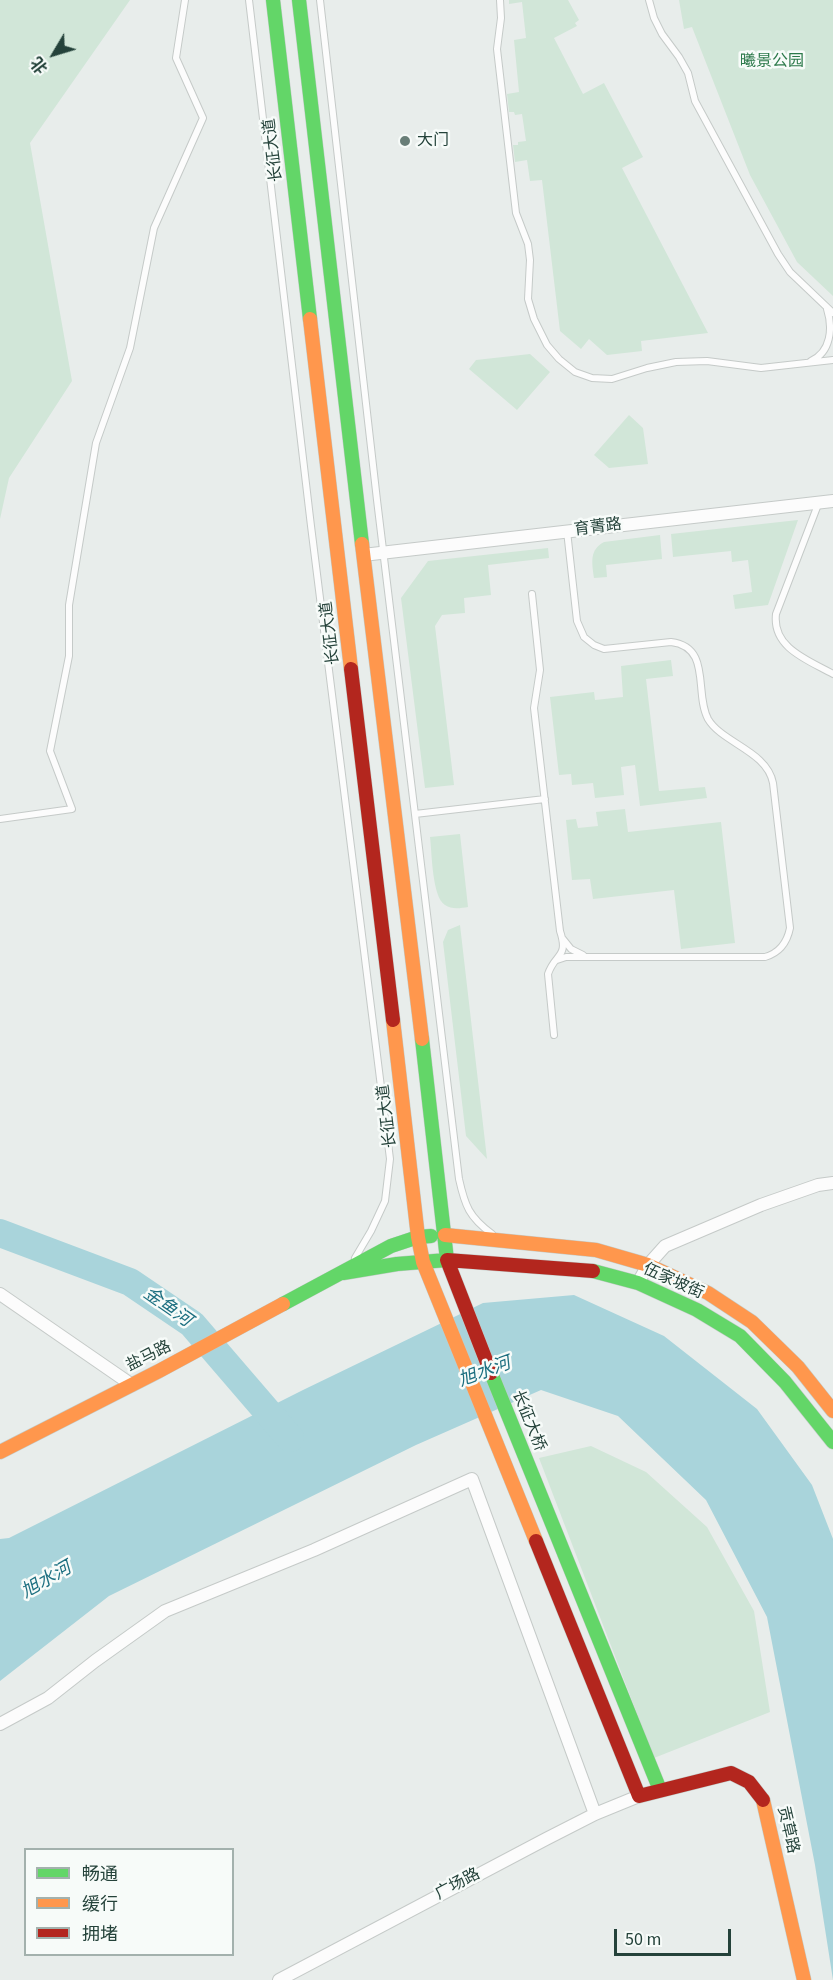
<!DOCTYPE html>
<html>
<head>
<meta charset="utf-8">
<style>
	body { margin:0 }
	#map { position:relative; width:833px; height:1980px; overflow:hidden; background:#e8edeb; font-family:"Source Sans 3","Noto Sans SC",sans-serif }
	canvas { display:block }
	.legend { position:absolute; left:24px; top:1848px; width:210px; height:108px; box-sizing:border-box; background:#f7fbf9; border:2px solid #a3b1ad; margin:0; padding:8px 10px; list-style:none; font-size:18px; color:#24423a }
	.legend li { display:flex; align-items:center; gap:12px; height:30px }
	.legend b { width:30px; border:2px solid #a3b1ad }
	.north { position:absolute; left:24px; top:24px; width:60px; height:60px; -webkit-text-stroke:4px #f7fbf9; paint-order:stroke; rotate:232deg; font-size:16px; font-weight:700; line-height:24px; text-align:center; color:#24423a }
	.north::after { content:''; display:block; margin:auto; width:21px; height:27px; background:#24423a; clip-path:polygon(50% 0,100% 100%,50% 72%,0 100%) }
	.scale { position:absolute; left:614px; top:1929px; width:117px; height:27px; box-sizing:border-box; border:3px solid #24423a; border-top:0; padding-left:8px; font-size:18px; line-height:21px; white-space:nowrap; color:#24423a; -webkit-text-stroke:4px #f7fbf9; paint-order:stroke }
</style>
</head>
<body>
<div id="map">
<canvas width="833" height="1980"></canvas>
<ul class="legend">
<li><b style="height:8px;background:#63d668"></b>畅通</li>
<li><b style="height:8px;background:#ff974d"></b>缓行</li>
<li><b style="height:8px;background:#b3261e"></b>拥堵</li>
</ul>
<div class="north">北</div>
<div class="scale">50 m</div>
</div>
<script>
const c = document.querySelector('canvas').getContext('2d');
c.lineJoin = 'round';
function paint(path, color) { c.fillStyle = color; c.fill(path, 'evenodd'); }
function stroke(path, color, width, dash) { c.strokeStyle = color; c.lineWidth = width; c.lineCap = dash ? 'butt' : 'round'; c.setLineDash(dash || []); c.stroke(path); }
function label(font, color, halo, rows, align = 'center') {
  c.font = font + ' "Source Sans 3","Noto Sans SC",sans-serif'; c.lineWidth = 5; c.setLineDash([]); c.textBaseline = 'middle'; c.strokeStyle = halo; c.fillStyle = color; for (const [text, x, y, turn = 0] of rows) {
    c.save(); c.translate(x, y); c.rotate((+turn || 0) * Math.PI / 180); c.textAlign = isNaN(turn) ? turn : align; if (halo) c.strokeText(text, 0, 0); c.fillText(text, 0, 0); c.restore();
  }
}
paint(new Path2D(`
	M0,0H130L30,143L72,381L9,478L0,519Z
	M509,0H568L579,20L575,23L577,26L554,38L583,94L604,83L643,157L622,168L708,333L641,341L642,351L607,355L589,339L581,349L560,331L542,180L530,181L527,160L515,162L513,145H518V142L526,141L522,114L515,115L514,112H509L507,94L519,92L514,40L526,38L522,2L509,4Z
	M679,0H833V296L797,262L750,175L692,27L684,29Z
	M530,354L550,372L517,410L469,369L476,360Z
	M629,415L643,428L648,464L609,468L594,455Z
	M798,520L768,605L735,609L733,595L752,592L748,560L732,562L731,551L673,557L671,534Z
	M660,535L662,559L606,565L607,577L594,578C592,563 589,550 604,542Z
	M548,548L549,558L488,565L491,595L464,598L465,613L442,615L435,626L454,785L425,788L401,598L428,561Z
	M671,660L673,676L646,679L659,791L705,787L707,798L640,806L635,765L621,767L624,795L595,798L593,783L572,785L571,774L559,775L550,697L594,692L595,700L623,697L621,666Z
	M625,809L628,832L721,822L735,943L681,949L674,890L593,899L590,879L572,880L566,820L576,819L578,828L598,826L596,812Z
	M460,834L468,907C461,908 452,910 445,905C432,897 432,853 430,837Z
	M460,925L487,1159L466,1136L443,942L448,930Z
	M591,1446L646,1472L707,1527L754,1611L770,1712L654,1758L539,1458Z`), '#d1e6d8');
paint(new Path2D(`
	M574,1295L664,1336L757,1409L812,1485L833,1539V1980L815,1865L767,1617L706,1500L618,1416L541,1390L416,1445L109,1596L0,1681V1539L9,1538L303,1390L483,1303Z`), '#a9d4db');
stroke(new Path2D(`
	M0,1233L130,1282L192,1324L290,1438`), '#a9d4db', 28);
const lane = new Path2D(`
	M249,0L311,526L390,1159L385,1201L371,1231L355,1258
	M320,0L377,500L459,1179C465,1206 469,1217 492,1234
	M500,0L501,18L497,49L516,213L528,244L530,260L528,299L534,319L547,345L559,359L575,372L592,378L612,379L647,368L676,362L707,361L761,368L833,360
	M649,0L654,18L662,34L679,57L688,73L695,101L778,254L790,272L833,313
	M811,361C831,352 833,328 827,309
	M819,502L776,614C772,648 808,660 833,674
	M532,594L540,670L534,708L560,931C569,958 555,953 548,974L554,1035
	M415,814L545,799
	M0,819L72,809L50,751L69,656V605L96,443L130,348L154,228L203,118L176,58L185,0
	M563,939L571,949L583,955
	M557,960L566,957H765C779,953 787,943 790,928L773,783C767,751 722,743 708,719C694,693 712,647 671,642L604,649L594,645L584,637L577,621L567,531`);
const street = new Path2D(`
	M363,555L833,501
	M638,1283L648,1265L665,1246L761,1205L818,1185L833,1183
	M0,1294L132,1385
	M0,1724L48,1698L95,1661L165,1611L314,1550L472,1479L595,1814
	M279,1980L546,1839L595,1814L639,1796`);
const fast = new Path2D(`
	M273,0L310,319
	M299,0L362,544
	M593,1271L638,1283L697,1310L740,1336L785,1382L833,1442
	M343,1273L397,1264L447,1260L422,1039
	M283,1304L391,1246L418,1237L431,1236
	M491,1373L660,1790`);
const slow = new Path2D(`
	M310,319L351,669
	M362,544L422,1039
	M393,1020L418,1237L423,1262
	M445,1235L596,1250L648,1265L708,1293L752,1322L798,1367L833,1411
	M423,1262L536,1541
	M0,1452L159,1371L283,1304
	M763,1800L804,1980`);
const jam = new Path2D(`
	M351,669L393,1020
	M491,1373L447,1260L593,1271
	M536,1541L639,1796L731,1773L749,1782L763,1800`);
stroke(lane, '#c5cac8', 8);
stroke(street, '#c5cac8', 14);
stroke(fast, '#c3cbc8', 15);
stroke(slow, '#c3cbc8', 15);
stroke(jam, '#c3cbc8', 15);
stroke(lane, '#fcfcfc', 6);
stroke(street, '#fcfcfc', 12);
stroke(fast, '#63d668', 14);
stroke(slow, '#ff974d', 14);
stroke(jam, '#b3261e', 14);
for (const [x, y, r, color] of [
	[405,141,6,"#697e78"]
]) { const dot = new Path2D(); dot.arc(x, y, r, 0, 2 * Math.PI); c.fillStyle = color; c.fill(dot); stroke(dot, '#f7fbf9', 2); }
label('16px', '#2d7a4b', '#f7fbf9', [
	["曦景公园",772,62]
]);
label('16px', '#24423a', '#f7fbf9', [
	["大门",417,141]
], 'left');
label('16px', '#24423a', '#f7fbf9', [
	["长征大道",274,150,-97],
	["育菁路",598,528,-7],
	["长征大道",331,633,-97],
	["长征大道",388,1116,-97],
	["伍家坡街",673,1282,24],
	["盐马路",149,1357,-27],
	["长征大桥",528,1421,68],
	["贡草路",787,1830,77],
	["广场路",458,1885,-28]
]);
label('italic 18px', '#1c6f80', '#f7fbf9', [
	["金鱼河",167,1308,35],
	["旭水河",485,1373,-20],
	["旭水河",47,1581,-30]
]);
</script>
</body>
</html>
